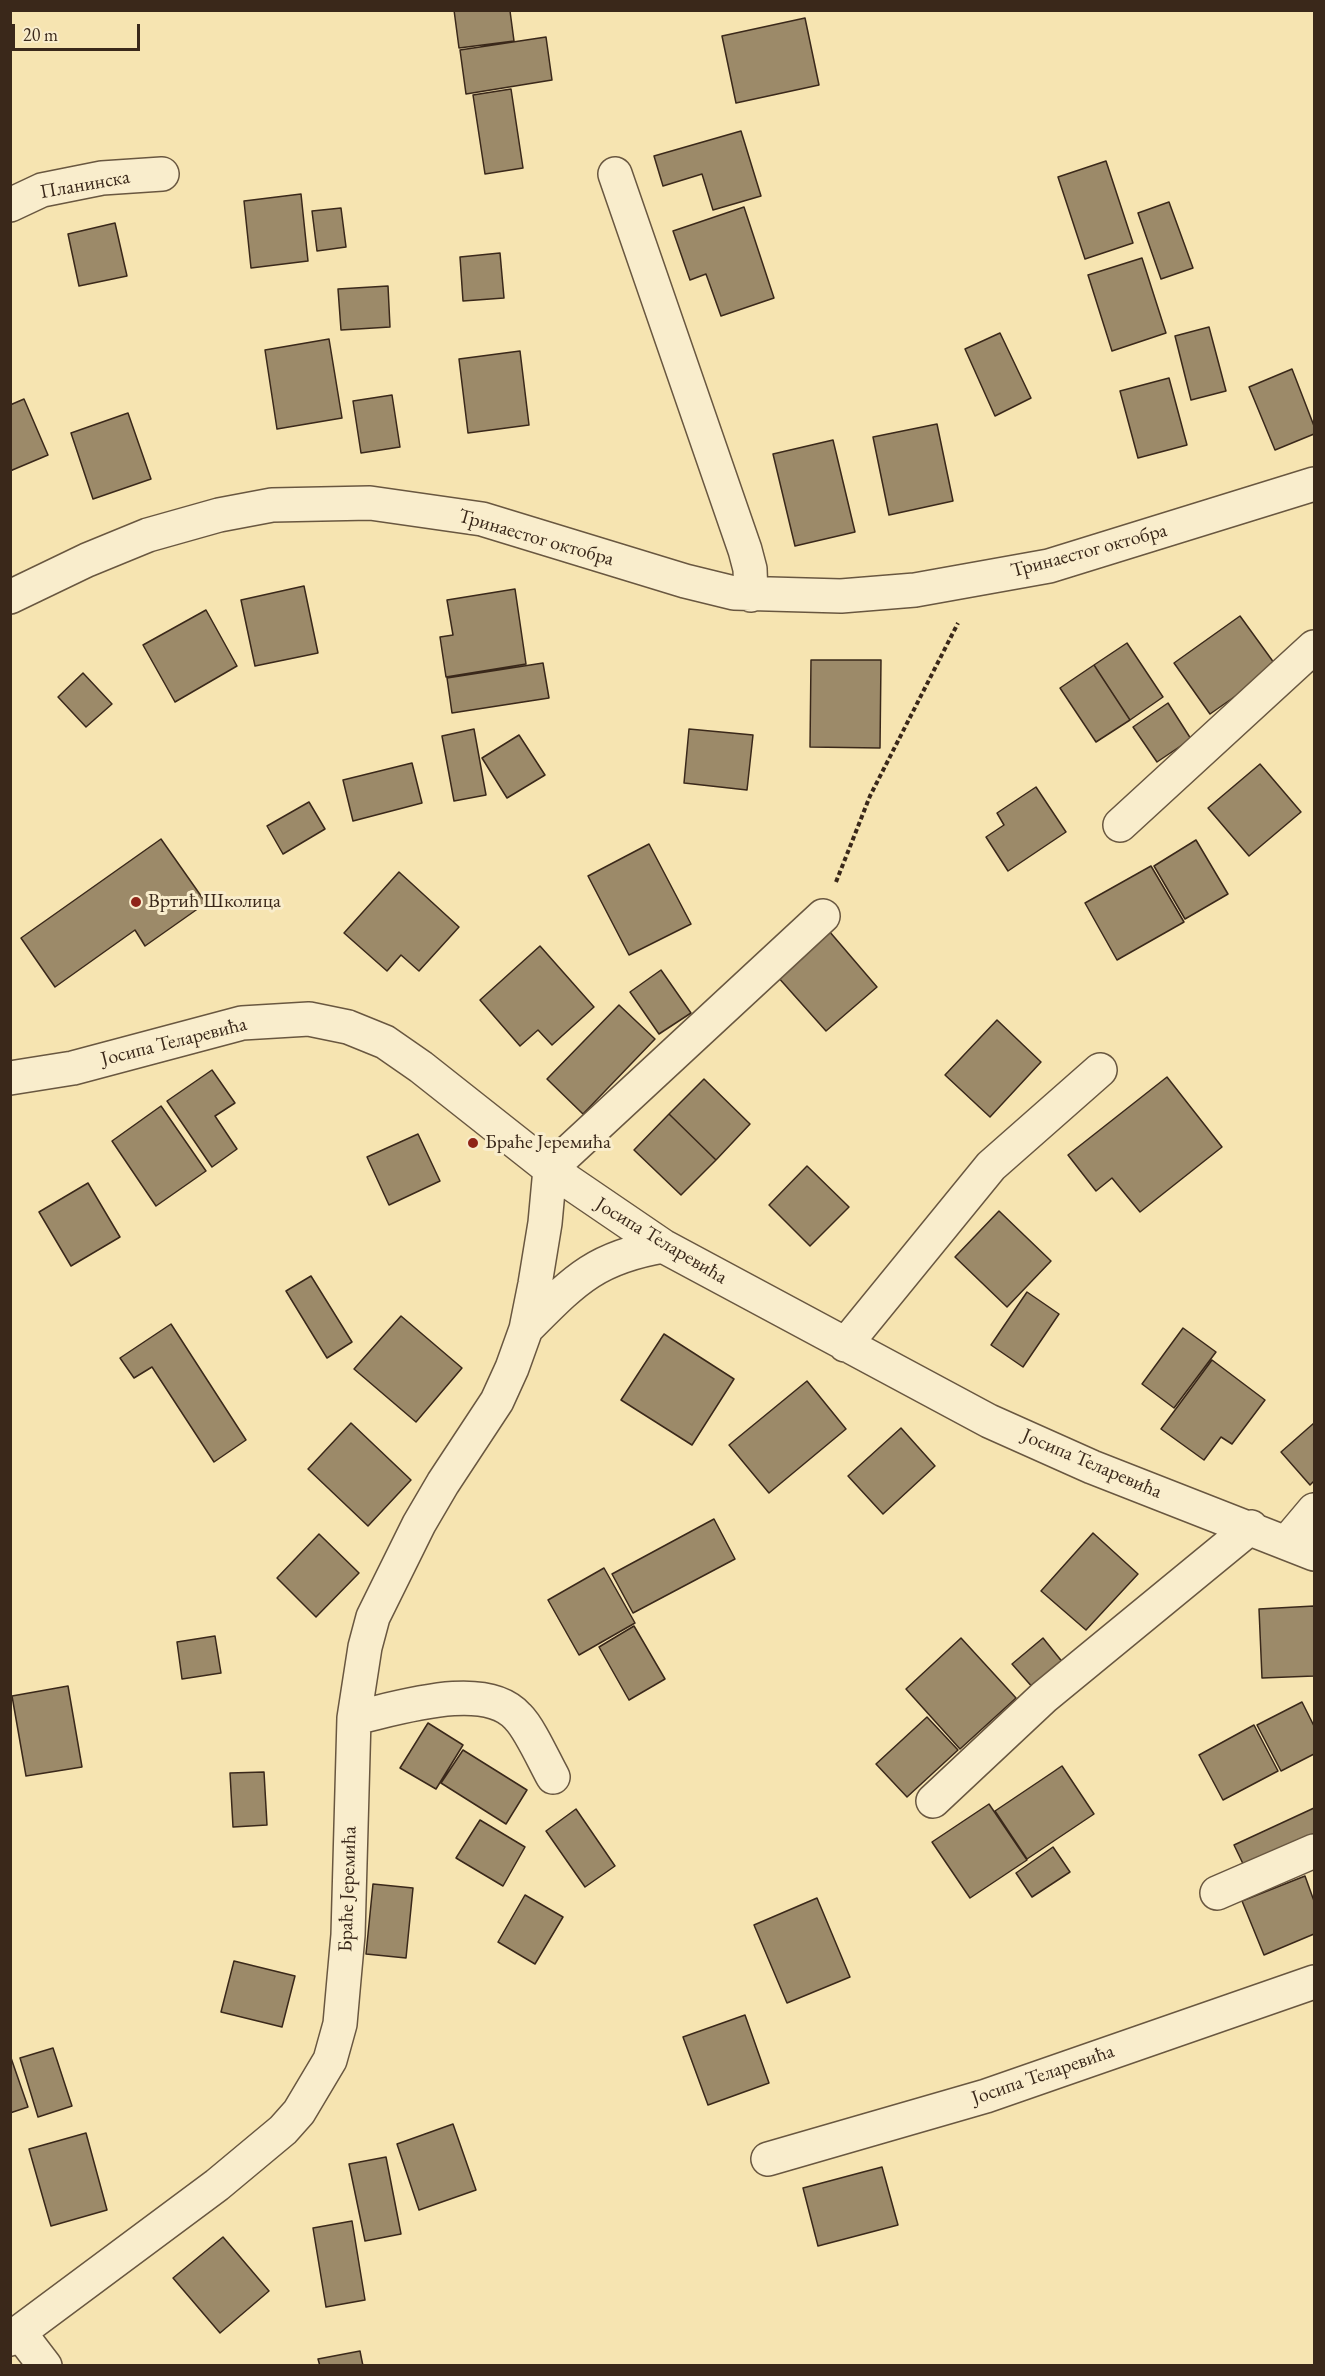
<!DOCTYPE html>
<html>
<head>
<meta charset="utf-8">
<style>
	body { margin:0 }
	#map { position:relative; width:1325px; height:2376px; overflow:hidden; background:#f6e4b1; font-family:"EB Garamond",serif }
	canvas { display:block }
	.frame { position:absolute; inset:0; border:12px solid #3a281a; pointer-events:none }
	.scale { position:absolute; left:12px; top:24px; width:128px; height:27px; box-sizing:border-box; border:3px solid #3a281a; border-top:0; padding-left:8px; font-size:18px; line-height:21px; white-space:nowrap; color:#3a281a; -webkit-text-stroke:4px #f9edcc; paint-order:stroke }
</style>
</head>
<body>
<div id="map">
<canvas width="1325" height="2376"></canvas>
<div class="frame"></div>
<div class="scale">20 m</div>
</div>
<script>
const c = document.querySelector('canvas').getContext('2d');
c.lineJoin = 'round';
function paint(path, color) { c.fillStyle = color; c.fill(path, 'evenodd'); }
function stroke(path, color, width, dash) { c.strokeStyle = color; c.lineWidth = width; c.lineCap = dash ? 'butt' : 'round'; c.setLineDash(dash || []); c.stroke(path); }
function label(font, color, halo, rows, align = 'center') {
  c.font = font + ' "EB Garamond",serif'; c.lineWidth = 6; c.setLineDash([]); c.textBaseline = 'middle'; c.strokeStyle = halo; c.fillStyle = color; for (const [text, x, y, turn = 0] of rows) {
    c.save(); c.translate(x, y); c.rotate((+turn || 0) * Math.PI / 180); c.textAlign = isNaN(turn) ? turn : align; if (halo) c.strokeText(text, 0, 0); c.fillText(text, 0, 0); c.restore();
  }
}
const building = new Path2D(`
	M454,10L510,11L514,41L459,48Z
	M805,18L819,85L736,103L722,36Z
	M546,37L552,80L466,94L460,50Z
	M511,89L523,168L485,174L473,95Z
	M741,131L761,196L713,210L702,174L663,186L654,156Z
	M1106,161L1133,243L1085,259L1058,177Z
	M301,194L308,261L251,268L244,201Z
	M1169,202L1193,268L1161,279L1138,213Z
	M744,207L774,298L721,316L706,274L690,280L673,231Z
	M341,208L346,247L317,251L312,211Z
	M115,223L127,276L79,286L68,234Z
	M500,253L504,298L463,301L460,257Z
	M1142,258L1166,333L1112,351L1088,275Z
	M388,286L390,327L341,330L338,289Z
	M1209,327L1226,391L1191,400L1175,336Z
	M1000,333L1031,398L995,416L965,349Z
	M329,339L342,418L277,429L265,350Z
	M520,351L529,425L468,433L459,359Z
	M1292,369L1314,426V434L1275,450L1249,387Z
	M1169,378L1187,445L1138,458L1120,391Z
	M392,395L400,447L361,453L353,401Z
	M24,399L48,455L10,471V405Z
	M128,413L151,479L93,499L71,433Z
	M937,424L953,501L889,515L873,437Z
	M833,440L855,532L795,546L773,454Z
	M304,586L318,653L255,666L241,600Z
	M515,589L526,664L446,677L440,637L453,635L447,600Z
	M206,610L237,666L175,702L143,645Z
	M1240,616L1277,667L1210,714L1174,663Z
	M1127,643L1163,697L1130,720L1094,665Z
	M811,660H881L880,748L810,747Z
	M543,663L549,698L452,713L447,678Z
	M1094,665L1130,720L1096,742L1060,688Z
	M83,673L112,704L86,727L58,697Z
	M1168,703L1191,739L1157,762L1133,727Z
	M474,729L486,795L454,801L442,736Z
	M689,729L753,735L747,790L684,783Z
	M519,735L545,775L507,798L482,758Z
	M412,763L422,803L353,821L343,780Z
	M1260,764L1301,812L1249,856L1208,808Z
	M1036,787L1066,832L1008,871L986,837L1004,825L997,813Z
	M309,802L325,829L283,854L267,826Z
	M161,839L206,903L145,946L135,930L55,987L21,938Z
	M1196,840L1228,894L1185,919L1154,866Z
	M649,844L691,924L629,955L588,876Z
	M1151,866L1184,922L1117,960L1085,903Z
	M399,872L459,927L419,971L401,955L387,971L344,933Z
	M829,931L877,987L826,1031L777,976Z
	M540,946L594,1007L552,1045L538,1030L520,1046L480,1000Z
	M661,970L691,1013L659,1034L630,992Z
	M619,1005L655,1039L583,1114L547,1079Z
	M997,1020L1041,1062L990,1117L945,1075Z
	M212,1070L235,1103L215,1116L237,1149L212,1167L167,1101Z
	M1167,1077L1222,1147L1140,1212L1112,1178L1096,1191L1068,1155Z
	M704,1079L750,1124L716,1160L669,1114Z
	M161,1106L206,1171L156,1206L112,1141Z
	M669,1114L716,1160L681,1195L634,1150Z
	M418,1134L440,1181L389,1205L367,1157Z
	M807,1166L849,1207L810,1246L769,1205Z
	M88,1183L120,1237L71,1266L39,1212Z
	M999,1211L1051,1261L1007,1307L955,1257Z
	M311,1276L352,1342L327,1358L286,1291Z
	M1027,1292L1059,1314L1023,1367L991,1345Z
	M401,1316L462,1368L416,1422L354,1369Z
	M171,1324L246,1440L214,1462L152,1367L134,1378L120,1358Z
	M1183,1328L1216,1352L1174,1408L1142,1384Z
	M664,1334L734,1379L692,1445L621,1400Z
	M1212,1360L1265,1400L1232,1444L1221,1437L1204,1460L1161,1429Z
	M807,1381L846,1429L769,1493L729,1445Z
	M351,1423L411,1480L368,1526L308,1469Z
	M1314,1423V1481L1310,1485L1281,1452Z
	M901,1428L935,1466L883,1514L848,1476Z
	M714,1519L735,1559L633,1613L612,1574Z
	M1093,1533L1138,1574L1086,1630L1041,1591Z
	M319,1534L359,1573L316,1617L277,1578Z
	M604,1568L635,1623L579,1655L548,1600Z
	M1314,1606V1676L1262,1678L1259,1609Z
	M634,1626L665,1679L629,1700L599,1647Z
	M215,1636L221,1673L182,1679L177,1642Z
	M961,1638L1016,1698L960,1749L906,1689Z
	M1043,1638L1064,1664L1034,1689L1012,1664Z
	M68,1686L82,1767L26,1776L12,1696Z
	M1302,1702L1314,1726V1754L1281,1771L1257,1725Z
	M927,1717L958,1750L907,1797L876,1764Z
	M428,1723L463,1745L436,1789L400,1768Z
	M1254,1725L1278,1771L1223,1800L1199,1755Z
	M463,1750L527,1790L506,1824L441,1783Z
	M1062,1766L1094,1814L1027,1859L995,1811Z
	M264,1772L267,1825L233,1827L230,1773Z
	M989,1804L1027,1860L970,1898L932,1842Z
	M1314,1808V1839L1246,1870L1234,1845Z
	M576,1809L615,1866L585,1887L546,1831Z
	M480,1820L525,1847L503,1886L456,1858Z
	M1053,1847L1070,1872L1032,1897L1016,1873Z
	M1305,1876L1314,1901V1934L1264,1955L1242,1901Z
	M373,1884L413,1888L406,1958L366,1954Z
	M525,1895L563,1917L535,1964L498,1942Z
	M817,1898L850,1977L787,2003L754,1925Z
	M234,1961L295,1976L282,2027L221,2012Z
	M745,2015L769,2083L708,2105L683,2037Z
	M53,2048L72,2106L38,2117L20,2058Z
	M10,2055L28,2107L10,2113Z
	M453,2124L476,2190L419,2210L397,2144Z
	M86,2133L107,2210L51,2226L29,2149Z
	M386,2157L401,2234L365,2241L349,2164Z
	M882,2167L898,2225L818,2246L803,2188Z
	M352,2221L365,2300L326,2307L313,2228Z
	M223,2237L269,2291L220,2333L173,2278Z
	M360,2351L363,2366H320L318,2359Z`);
paint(building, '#9c8a69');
stroke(building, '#3a281a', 1.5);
const minor = new Path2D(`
	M615,174L745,550L750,569L751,595
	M10,205L42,190L102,178L162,174
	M10,597L87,560L148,535L219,515L272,505L370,503L482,519L685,581L734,593L841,596L915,590L1049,566L1314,484
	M1120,825L1314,647
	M10,1078L73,1068L242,1023L309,1019L348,1027L385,1042L421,1067L550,1169L663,1246L989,1421L1092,1467L1314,1554
	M550,1169L823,916
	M526,1329C574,1281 594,1258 663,1246
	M845,1345L991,1166L1100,1070
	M1287,1542L1314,1510
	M354,1718C396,1709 485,1679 518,1717C530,1729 544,1761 553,1777
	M933,1801L1044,1697L1251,1527
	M1217,1893L1314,1851
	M768,2159L986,2096L1314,1982
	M19,2332L45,2366
	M10,2339L217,2185L283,2130L299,2112L330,2060L340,2024L344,1979L348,1935L354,1718L365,1647L373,1617L419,1524L443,1483L497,1401L512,1368L526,1329L535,1284L545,1223L550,1169`);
stroke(minor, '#695740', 36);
stroke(new Path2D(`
	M836,882L870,796L958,623`), '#3a281a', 4, [4.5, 3]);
stroke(minor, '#f9edcc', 33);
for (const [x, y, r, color] of [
	[136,902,6,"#8f2418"],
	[473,1143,6,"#8f2418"]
]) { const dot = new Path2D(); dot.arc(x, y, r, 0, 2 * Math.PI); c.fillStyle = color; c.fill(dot); stroke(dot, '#f9edcc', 2); }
label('20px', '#3a281a', '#f9edcc', [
	["Планинска",85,185,-10],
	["Тринаестог октобра",536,538,16],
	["Тринаестог октобра",1089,551,-15],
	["Јосипа Теларевића",174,1042,-14],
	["Јосипа Теларевића",661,1241,31],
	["Јосипа Теларевића",1092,1464,23],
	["Браће Јеремића",348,1889,-88],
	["Јосипа Теларевића",1043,2075,-19]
]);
label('20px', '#3a281a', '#f9edcc', [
	["Вртић Школица",148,902],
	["Браће Јеремића",485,1143]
], 'left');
</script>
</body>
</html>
